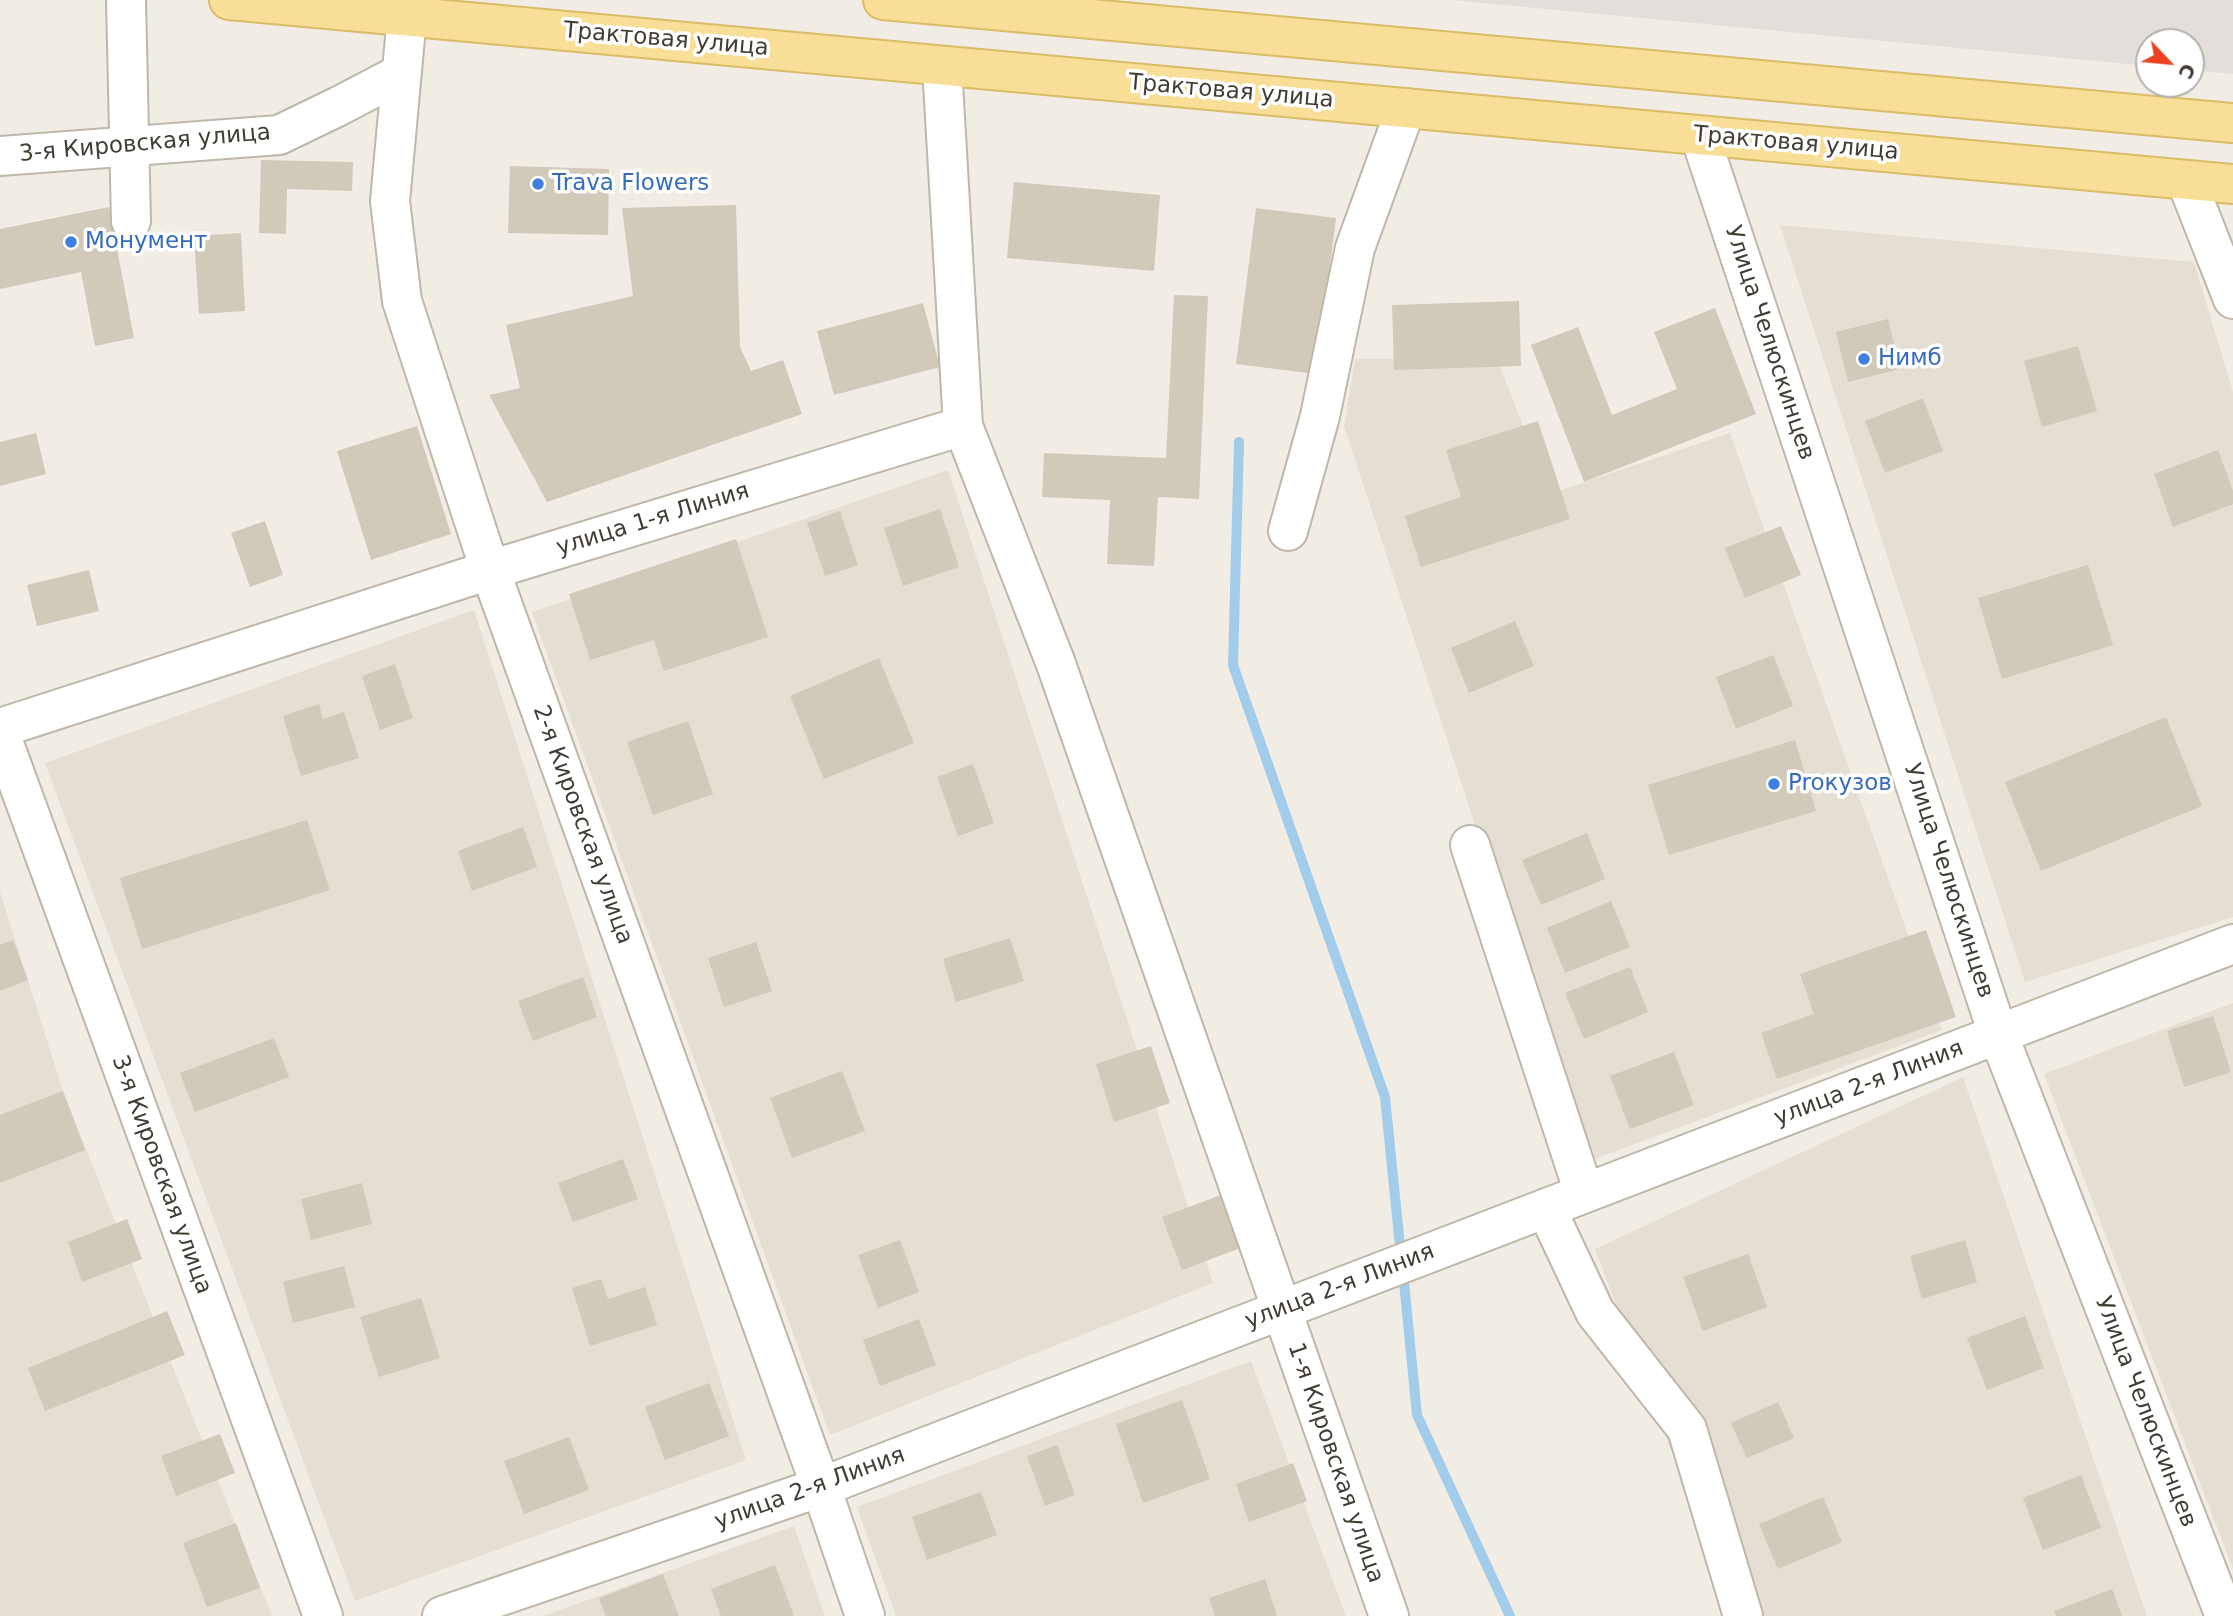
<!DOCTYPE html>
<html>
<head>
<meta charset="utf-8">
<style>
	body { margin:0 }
	#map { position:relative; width:2233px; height:1616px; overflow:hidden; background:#f1ede4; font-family:"DejaVu Sans",sans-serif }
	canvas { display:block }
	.north { position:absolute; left:2135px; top:28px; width:70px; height:70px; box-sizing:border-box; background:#fff; border:2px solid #b3b1ae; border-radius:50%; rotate:116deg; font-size:19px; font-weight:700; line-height:28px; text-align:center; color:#423d34 }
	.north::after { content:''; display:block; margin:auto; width:24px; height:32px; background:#ec421f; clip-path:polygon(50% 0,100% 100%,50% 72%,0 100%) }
</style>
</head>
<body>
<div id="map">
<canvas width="2233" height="1616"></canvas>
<div class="north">С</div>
</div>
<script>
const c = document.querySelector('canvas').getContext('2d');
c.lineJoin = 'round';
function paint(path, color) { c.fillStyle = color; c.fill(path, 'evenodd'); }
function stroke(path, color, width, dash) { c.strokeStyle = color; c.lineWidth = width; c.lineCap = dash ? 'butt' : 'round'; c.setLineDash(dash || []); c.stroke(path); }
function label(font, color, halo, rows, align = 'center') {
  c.font = font + ' "DejaVu Sans",sans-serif'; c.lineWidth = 7; c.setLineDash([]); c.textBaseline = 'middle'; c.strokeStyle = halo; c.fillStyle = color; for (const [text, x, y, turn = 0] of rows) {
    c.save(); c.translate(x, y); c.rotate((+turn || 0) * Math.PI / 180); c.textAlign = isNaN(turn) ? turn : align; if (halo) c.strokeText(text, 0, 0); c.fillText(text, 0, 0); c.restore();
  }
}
paint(new Path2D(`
	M1780,225L2194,262L2233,392V917L2025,982Z
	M1355,359H1497L1550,494L1730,433L1942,1030L1586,1162L1344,426Z
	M948,470L1213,1283L830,1435L532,612Z
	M474,610L746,1460L355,1601L45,763Z
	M0,892L63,1091L272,1616H0Z
	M2233,1003V1569L2044,1074Z
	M1963,1077L2147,1616H1734L1595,1249Z
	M1251,1361L1346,1616H896L857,1507Z
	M794,1526L825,1616H543Z`), '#e4dfd2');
paint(new Path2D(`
	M1451,0H2233V74L2191,70V42H2149V66Z`), '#e3ded9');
stroke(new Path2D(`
	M1239,442L1233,665L1385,1097L1401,1256
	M1403,1272L1417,1415L1510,1616`), '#a3cceb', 10);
paint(new Path2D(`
	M261,160L353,162L352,191L287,189L286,234L259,233Z
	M510,166L609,169L608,235L508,233Z
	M1014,182L1160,195L1154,271L1007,258Z
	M736,205L740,347L751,371L783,360L802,414L547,502L489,395L520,388L506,325L633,296L622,208Z
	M109,207L134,338L95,346L81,272L0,289V229Z
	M1256,208L1336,218L1316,374L1236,364Z
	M241,233L245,311L199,314L194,236Z
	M1174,295L1208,296L1199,499L1158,497L1154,566L1107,564L1110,500L1042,497L1044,453L1166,458Z
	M1519,301L1521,366L1394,370L1392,305Z
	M923,303L940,367L834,395L817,331Z
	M1715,308L1756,414L1584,482L1531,345L1578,327L1612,415L1677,389L1654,332Z
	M1888,319L1900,369L1848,382L1836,332Z
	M2078,346L2097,411L2042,427L2024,361Z
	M1923,398L1943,451L1885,473L1865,421Z
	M1538,421L1570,519L1421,567L1405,516L1461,497L1446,450Z
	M417,426L451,534L371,560L337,451Z
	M36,433L46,474L0,486V442Z
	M2218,450L2233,491V504L2173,527L2154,474Z
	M940,509L959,567L903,586L884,528Z
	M840,511L858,565L825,576L807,523Z
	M265,521L283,575L250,587L231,533Z
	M1781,526L1801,575L1745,598L1725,548Z
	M736,539L768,637L664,671L654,640L590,660L569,594Z
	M2088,565L2113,645L2002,679L1978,598Z
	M89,570L99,611L37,626L27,585Z
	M1515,621L1534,666L1469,693L1451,648Z
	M1773,655L1793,706L1736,729L1716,677Z
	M879,658L914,743L824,779L790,696Z
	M395,664L413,718L380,730L362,676Z
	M319,704L323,719L344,712L359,758L301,776L283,716Z
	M2166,717L2202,806L2041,871L2005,782Z
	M688,721L713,794L653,815L627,742Z
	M1795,740L1816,811L1669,855L1648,785Z
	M973,764L994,823L958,836L937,777Z
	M307,820L330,890L142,949L120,878Z
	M523,827L537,867L472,891L458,851Z
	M1587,833L1605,879L1541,905L1522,860Z
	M1611,901L1630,947L1565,973L1547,928Z
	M1926,930L1956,1017L1777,1079L1761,1033L1814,1014L1800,974Z
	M1010,938L1024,981L956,1002L943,959Z
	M13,940L28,980L0,991V945Z
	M756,942L772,991L724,1007L708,958Z
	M1630,967L1648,1012L1584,1039L1565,993Z
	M583,977L597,1017L533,1041L518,1001Z
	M2213,1016L2231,1072L2184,1087L2167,1031Z
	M274,1038L289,1077L195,1112L180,1073Z
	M1151,1046L1170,1103L1114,1122L1096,1064Z
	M1674,1052L1694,1105L1630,1129L1610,1076Z
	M842,1071L865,1131L792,1158L770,1098Z
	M63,1091L85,1150L0,1183V1115Z
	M623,1159L638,1199L573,1222L558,1183Z
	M362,1183L372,1224L311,1240L301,1199Z
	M1226,1193L1246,1246L1182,1270L1162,1217Z
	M127,1219L142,1259L82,1282L68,1242Z
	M900,1240L919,1292L878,1308L858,1255Z
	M1965,1240L1977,1282L1922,1299L1910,1256Z
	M1748,1254L1767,1307L1703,1331L1683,1277Z
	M344,1266L355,1307L293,1323L283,1282Z
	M601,1279L608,1299L645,1287L657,1325L590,1346L572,1288Z
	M421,1298L440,1358L379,1377L360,1317Z
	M167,1311L185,1355L45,1411L28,1368Z
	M2025,1316L2044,1368L1987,1390L1967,1338Z
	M919,1319L936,1365L880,1386L863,1340Z
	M709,1383L729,1436L665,1460L645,1407Z
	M1182,1400L1210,1479L1143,1503L1116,1424Z
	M1778,1402L1794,1438L1747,1458L1731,1423Z
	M220,1434L235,1473L176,1496L161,1456Z
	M569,1437L589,1490L524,1514L504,1461Z
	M1057,1445L1075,1495L1045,1506L1027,1456Z
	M1293,1463L1307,1501L1249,1522L1236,1484Z
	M2081,1475L2101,1528L2043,1550L2023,1498Z
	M981,1492L997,1535L927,1560L912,1517Z
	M1823,1497L1842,1542L1778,1569L1759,1524Z
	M236,1523L260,1588L207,1607L183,1543Z
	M775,1565L794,1616H721L711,1589Z
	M663,1574L679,1616H606L599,1598Z
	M1265,1579L1277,1616H1215L1209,1598Z
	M2112,1589L2122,1616H2056L2054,1611Z`), '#d1c9ba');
const minor = new Path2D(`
	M126,0L131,221
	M407,16L390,201L402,301L490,570L821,1487L865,1616
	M1700,136L1998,1034L2225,1616
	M0,156L279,135L339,106L402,73
	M2186,180L2233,299
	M963,426L1056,664L1389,1616
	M1288,531L1320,416L1355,248L1406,108
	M0,728L490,570L963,426L942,66
	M0,733L323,1616
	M1470,845L1584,1193
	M1546,1208L1595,1312L1687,1429L1743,1616
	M442,1616L821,1487L2233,944`);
const major = new Path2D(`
	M229,0L2233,184
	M883,0L2233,123`);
stroke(minor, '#beb8aa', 42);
stroke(major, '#dbbb67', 42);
stroke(minor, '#fff', 38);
stroke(major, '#f8de96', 38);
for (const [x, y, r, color] of [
	[538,184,7,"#3f7fe0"],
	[71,242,7,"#3f7fe0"],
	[1864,359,7,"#3f7fe0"],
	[1774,784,7,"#3f7fe0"]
]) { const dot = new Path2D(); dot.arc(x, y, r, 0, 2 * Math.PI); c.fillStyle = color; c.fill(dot); stroke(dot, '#fff', 2.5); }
label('23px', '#423d34', '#fff', [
	["Трактовая улица",666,40,5],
	["Трактовая улица",1231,92,5],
	["3-я Кировская улица",145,144,-5],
	["Трактовая улица",1796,144,5],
	["Улица Челюскинцев",1769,343,72],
	["улица 1-я Линия",653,520,-17],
	["2-я Кировская улица",582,825,70],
	["Улица Челюскинцев",1948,881,72],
	["улица 2-я Линия",1869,1084,-21],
	["3-я Кировская улица",161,1175,70],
	["улица 2-я Линия",1340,1287,-21],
	["Улица Челюскинцев",2145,1412,69],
	["1-я Кировская улица",1335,1463,71],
	["улица 2-я Линия",810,1489,-20]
]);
label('23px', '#366cbe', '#fff', [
	["Trava Flowers",552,184],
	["Монумент",85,242],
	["Нимб",1878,359],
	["Proкузов",1788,784]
], 'left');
</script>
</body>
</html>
